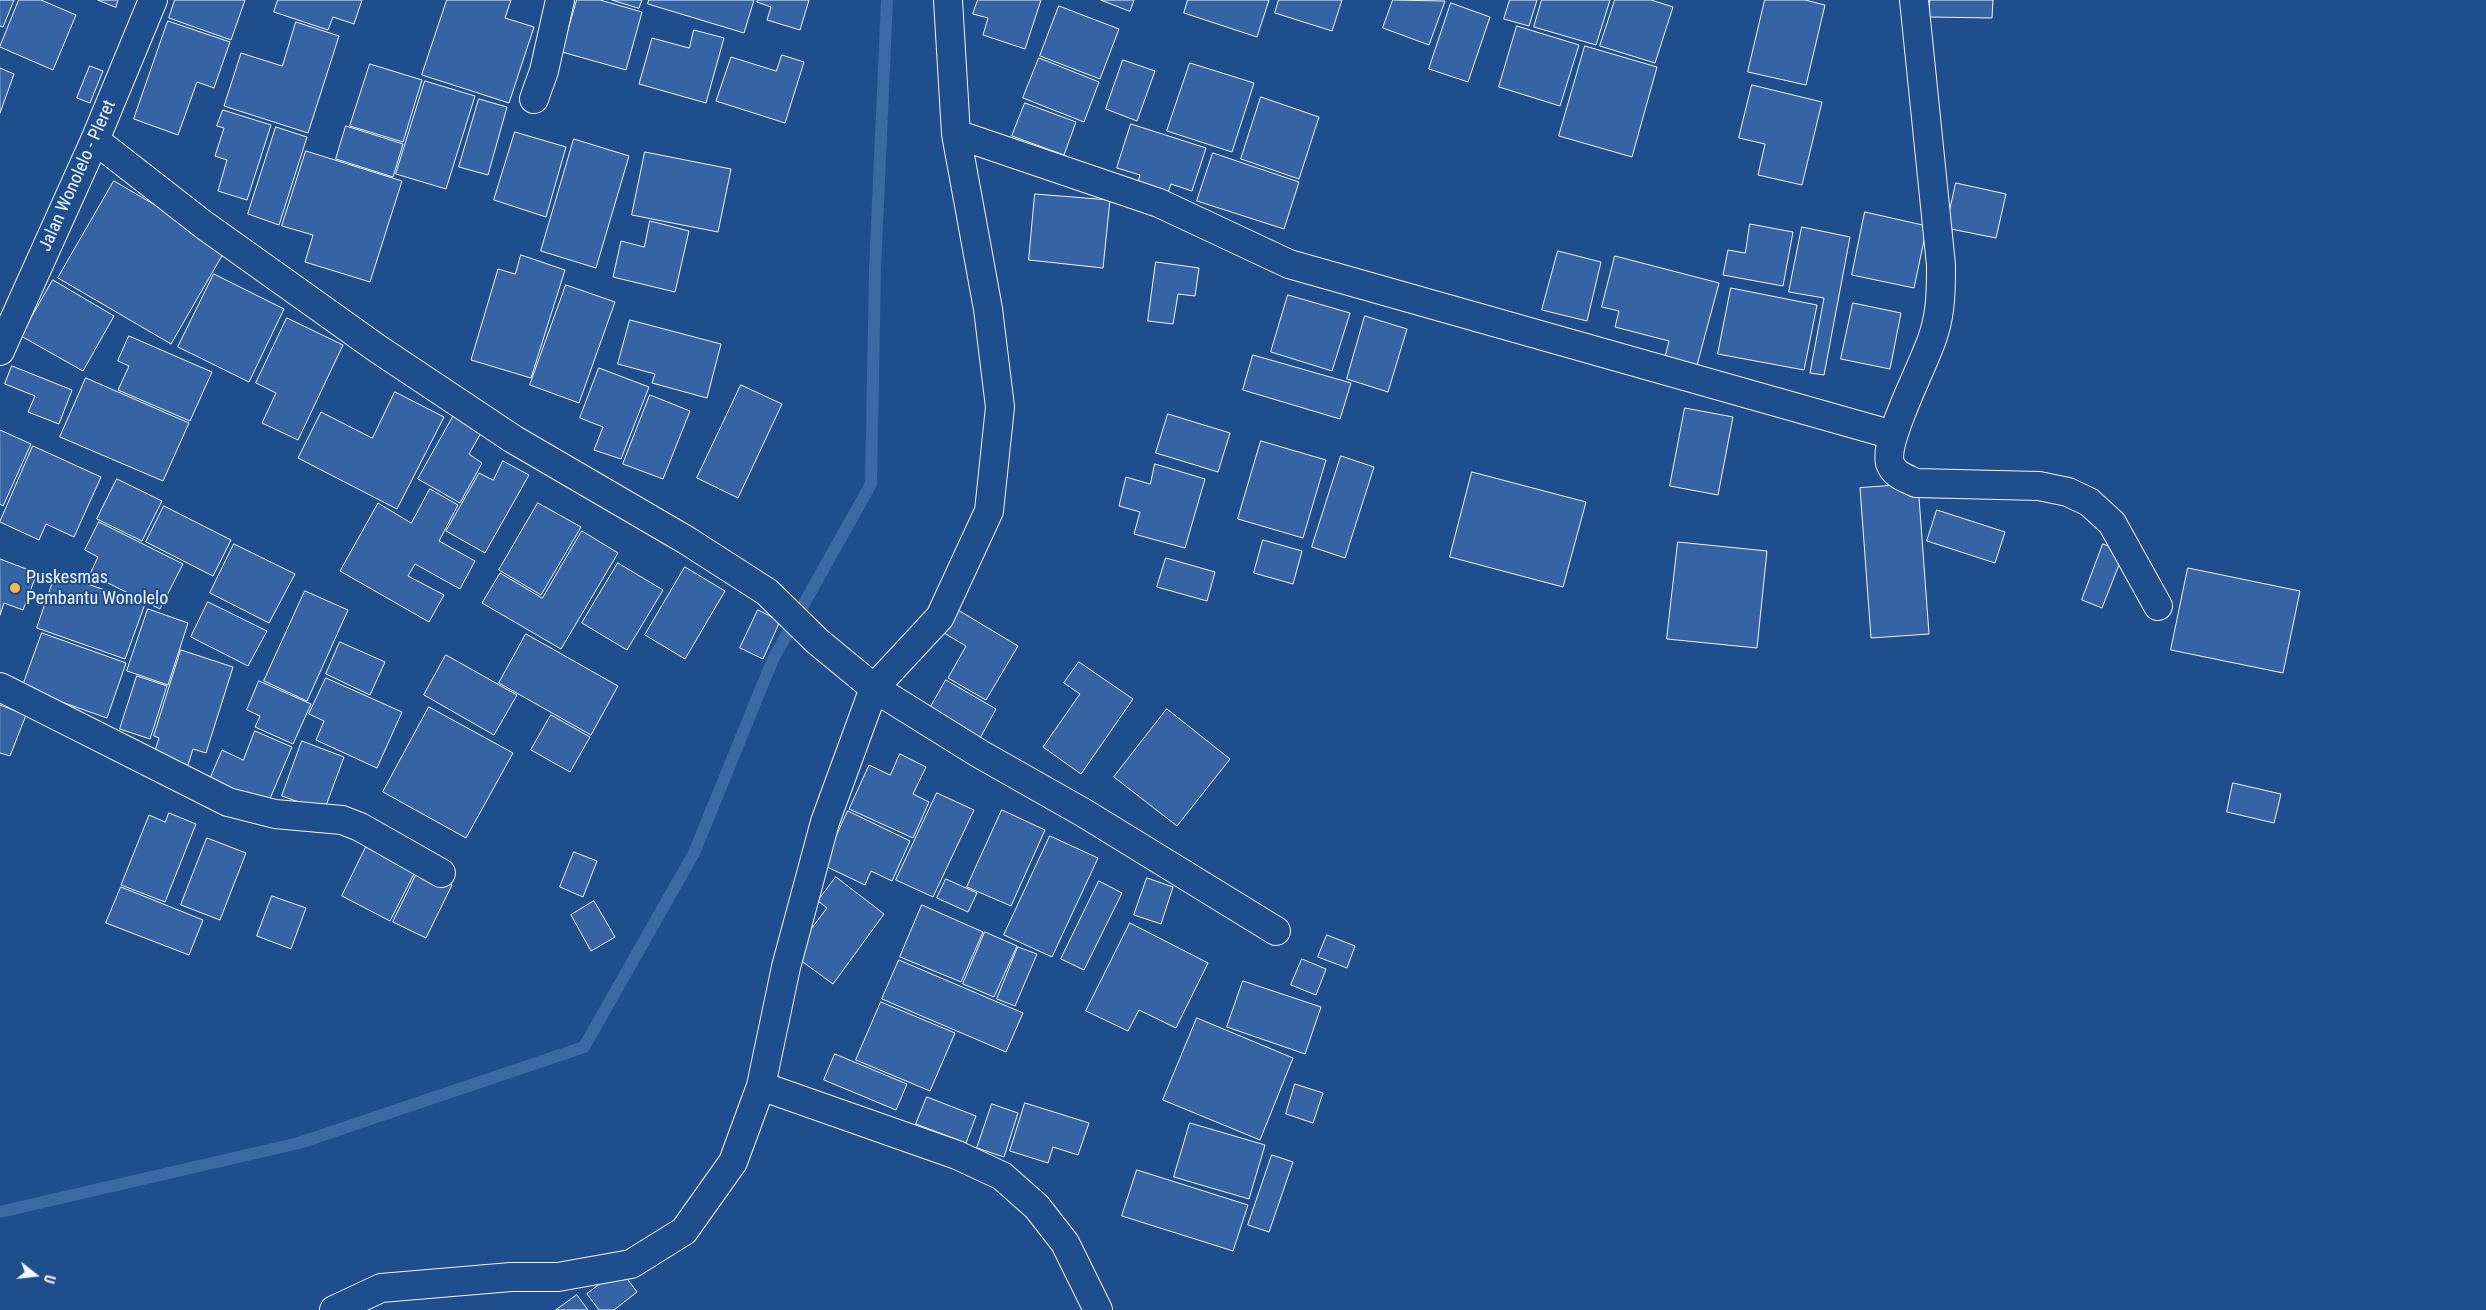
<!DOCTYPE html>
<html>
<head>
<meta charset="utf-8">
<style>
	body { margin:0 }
	#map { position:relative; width:2486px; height:1310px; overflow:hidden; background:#1f4e8c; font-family:"Roboto Condensed",sans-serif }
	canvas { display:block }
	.north { position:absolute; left:10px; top:1250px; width:50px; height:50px; -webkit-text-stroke:4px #1f4e8c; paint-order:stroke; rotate:106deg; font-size:14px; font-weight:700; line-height:20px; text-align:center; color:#f2f6ff }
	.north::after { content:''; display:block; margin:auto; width:18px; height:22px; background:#f2f6ff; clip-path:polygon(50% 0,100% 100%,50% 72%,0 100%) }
</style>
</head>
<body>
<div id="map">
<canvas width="2486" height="1310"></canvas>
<div class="north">U</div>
</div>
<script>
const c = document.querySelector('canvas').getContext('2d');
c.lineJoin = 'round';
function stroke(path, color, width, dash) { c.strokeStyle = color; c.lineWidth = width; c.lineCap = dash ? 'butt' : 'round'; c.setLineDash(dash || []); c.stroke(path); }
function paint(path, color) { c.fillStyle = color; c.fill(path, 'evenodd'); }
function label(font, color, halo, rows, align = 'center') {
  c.font = font + ' "Roboto Condensed",sans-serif'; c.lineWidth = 4; c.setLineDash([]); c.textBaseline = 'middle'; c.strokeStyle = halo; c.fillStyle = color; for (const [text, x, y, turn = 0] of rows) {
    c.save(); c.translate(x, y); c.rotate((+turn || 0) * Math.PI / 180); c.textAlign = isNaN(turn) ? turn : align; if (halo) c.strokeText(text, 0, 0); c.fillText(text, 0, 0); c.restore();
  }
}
stroke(new Path2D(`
	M0,1212L299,1143L584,1047L694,853L773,659L871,484L875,270L887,0`), '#3b69a3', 12);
const building = new Path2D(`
	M0,0H14L3,27L0,26Z
	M19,0H41L76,15L53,70L0,47Z
	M98,0H118L116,7Z
	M175,0H245L231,40L169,18Z
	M278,0H362L354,24L333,17L328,30L274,12Z
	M447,0H511L505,18L534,27L509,103L422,75Z
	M577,0H600L642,12L626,70L562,52Z
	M612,0H642L639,8Z
	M649,0H754L744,33L648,4Z
	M758,0H809L800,30L767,20L771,7L757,2Z
	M978,0H1041L1025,49L983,35L988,18L973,14Z
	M1101,0H1134L1130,11Z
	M1188,0H1269L1257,37L1184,13Z
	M1279,0H1342L1332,31L1275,13Z
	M1393,0L1445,1L1429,45L1383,28Z
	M1510,0H1537L1529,26L1504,19Z
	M1542,0H1610L1596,45L1534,27Z
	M1615,0H1651L1673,7L1655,63L1600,46Z
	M1765,0H1805L1825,5L1806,85L1748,72Z
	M1930,0H1993L1992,18L1929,17Z
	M1451,3L1490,17L1468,82L1429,69Z
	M1059,6L1119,29L1100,79L1040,56Z
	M168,21L230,42L214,88L197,82L178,135L134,119Z
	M296,22L339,36L308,133L224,106L241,53L282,66Z
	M1517,26L1579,45L1560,106L1499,87Z
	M694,30L724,38L706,103L639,84L652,38L689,48Z
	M1585,46L1657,67L1632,157L1559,136Z
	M782,55L804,62L785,123L716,101L731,57L776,71Z
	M1039,58L1099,82L1084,122L1023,98Z
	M1123,60L1155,71L1137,121L1106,109Z
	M1190,63L1254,83L1232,152L1167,131Z
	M370,64L422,80L403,142L350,126Z
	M90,66L103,71L90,103L77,98Z
	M0,68L14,74L0,113Z
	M425,81L475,96L446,189L396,174Z
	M1752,85L1822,102L1802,185L1758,175L1765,144L1739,138Z
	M1261,97L1319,117L1299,179L1241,159Z
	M479,99L507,107L488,175L459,167Z
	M1025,103L1076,122L1064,155L1012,136Z
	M223,110L271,125L247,200L218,191L227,160L215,156L224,128L217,126Z
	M1131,124L1206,148L1192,191L1171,184L1166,198L1136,188L1140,175L1117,168Z
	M346,126L403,144L393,177L336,159Z
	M276,127L307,137L279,225L248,214Z
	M515,132L566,147L546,217L494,200Z
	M574,139L629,156L596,268L541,251Z
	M306,151L402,181L370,282L305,262L313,235L282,226Z
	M645,152L731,169L718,232L632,215Z
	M1213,153L1299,182L1284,229L1197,201Z
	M114,181L227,247L171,344L58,278Z
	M1956,183L2006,194L1996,238L1946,228Z
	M1035,194L1110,200L1103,268L1029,260Z
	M1865,212L1927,226L1914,288L1852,275Z
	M650,221L689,231L675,292L613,277L621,241L644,247Z
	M1750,224L1793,232L1783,286L1723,275L1728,250L1745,253Z
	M1802,227L1850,237L1824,375L1810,373L1824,298L1789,292Z
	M1558,251L1601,262L1587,321L1542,310Z
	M521,255L565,270L531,378L471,360L498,269L515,274Z
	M1615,256L1719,283L1696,369L1664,361L1669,341L1615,327L1619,311L1602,307Z
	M1156,262L1199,268L1195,296L1178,294L1173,324L1148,321Z
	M214,274L284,309L249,382L178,347Z
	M53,280L114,316L83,371L21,336Z
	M566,285L615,302L579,403L530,385Z
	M1731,288L1817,305L1804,370L1718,354Z
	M1288,295L1350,313L1332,371L1271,352Z
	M1853,303L1901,313L1890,369L1841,359Z
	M1365,316L1407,329L1388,392L1347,379Z
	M287,318L343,345L298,440L262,423L276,393L256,383Z
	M630,320L721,344L707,398L652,383L655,374L618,364Z
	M129,336L212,372L190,421L118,390L129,366L118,361Z
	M1253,355L1351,383L1340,419L1243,390Z
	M12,366L72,390L59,424L28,412L35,396L5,384Z
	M599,368L649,387L621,459L594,450L603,427L580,418Z
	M86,378L189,423L163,481L60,437Z
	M741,385L782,404L738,498L697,478Z
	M395,392L444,417L397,509L298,458L321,412L372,438Z
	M650,395L690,411L663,479L623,464Z
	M1685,408L1733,417L1718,495L1670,486Z
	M1168,414L1230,433L1218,472L1156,453Z
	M454,415L482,431L469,454L482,463L460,503L418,479Z
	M0,430L31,444L3,506L0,504Z
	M1261,441L1326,460L1303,538L1238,519Z
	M33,446L101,477L74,537L46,524L39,540L0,522Z
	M1341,456L1374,467L1345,558L1312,547Z
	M503,461L529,475L485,553L446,531L479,473L493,480Z
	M1155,464L1205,479L1185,548L1134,534L1140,512L1119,506L1126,477L1150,484Z
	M1472,472L1586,502L1563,587L1450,557Z
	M117,479L162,501L142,541L97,519Z
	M1918,484L1929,634L1871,638L1860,488Z
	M430,489L458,505L439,541L475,561L460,589L415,564L408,576L444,595L429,622L340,571L378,503L411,523Z
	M538,503L581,527L541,595L499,570Z
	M164,506L231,540L213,576L146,542Z
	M1937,510L2005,532L1995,563L1927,541Z
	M99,522L183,564L160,609L90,574L98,557L85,550Z
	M582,531L618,553L561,649L482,603L500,573L542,598Z
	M1263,540L1302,551L1293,584L1254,573Z
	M1678,542L1767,551L1757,648L1667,639Z
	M234,544L295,574L269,623L210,593Z
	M2103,544L2124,552L2102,608L2082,600Z
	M1166,558L1215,572L1207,601L1157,587Z
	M0,559L37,573L23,610L4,603L0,615Z
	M618,563L663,590L627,650L582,623Z
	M685,567L725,591L685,659L645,635Z
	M2188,568L2300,591L2283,673L2171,650Z
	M56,573L145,604L125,659L37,628Z
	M305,591L348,610L307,701L264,681Z
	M208,602L267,631L248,666L191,637Z
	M148,609L188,623L168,685L127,671Z
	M758,610L780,621L763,659L740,648Z
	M958,610L1018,646L986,700L948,678L966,646L944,633Z
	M42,633L126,663L107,718L22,688Z
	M526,634L618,686L591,735L499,683Z
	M340,642L385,662L370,695L326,674Z
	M181,650L233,667L206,753L193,749L187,768L153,757L159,738L154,736Z
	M446,655L517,695L494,735L424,695Z
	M1079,662L1133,699L1081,774L1043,747L1080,694L1064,683Z
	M137,676L167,686L150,739L120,729Z
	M326,678L402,712L377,768L316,740L324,721L309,714Z
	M946,680L996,709L979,740L929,710Z
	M259,681L311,704L293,744L255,727L260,716L247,710Z
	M0,705L26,715L10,756L0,753Z
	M429,707L513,753L466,838L383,792Z
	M1167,709L1230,759L1177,826L1114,777Z
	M551,715L590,737L570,772L531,750Z
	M255,731L292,747L266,808L208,783L222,750L243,760Z
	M302,741L344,757L324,811L282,796Z
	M900,754L926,767L913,794L929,802L913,838L849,809L869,765L890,775Z
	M2233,783L2281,794L2274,823L2227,812Z
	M937,793L974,810L933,897L896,880Z
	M1002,810L1045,830L1011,906L967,887Z
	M848,811L910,841L892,881L871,871L865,885L823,865Z
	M169,813L196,824L165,902L121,885L149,815L165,822Z
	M1050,836L1098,858L1052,957L1004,935Z
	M207,838L246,853L220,920L181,905Z
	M368,843L417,868L390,921L342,896Z
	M574,852L597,861L583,897L560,887Z
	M419,869L452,885L426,938L393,922Z
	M836,877L884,914L833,984L792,954L827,908L818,901Z
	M1147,878L1173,887L1161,924L1134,915Z
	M946,879L977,893L968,912L937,898Z
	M1099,881L1122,893L1084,970L1061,959Z
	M121,887L203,920L189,955L106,923Z
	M272,896L306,908L291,949L257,936Z
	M594,901L615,937L591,951L571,915Z
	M922,905L983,932L961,982L900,957Z
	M1130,923L1208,963L1176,1028L1139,1010L1128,1031L1086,1011Z
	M985,932L1017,946L994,997L963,984Z
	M1327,935L1355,946L1347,968L1318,957Z
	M1018,947L1037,954L1015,1006L997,999Z
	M1302,959L1326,969L1316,995L1291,985Z
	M899,960L1023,1013L1006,1052L882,999Z
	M1243,981L1321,1007L1305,1054L1227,1027Z
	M881,1002L955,1033L930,1091L856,1060Z
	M1197,1018L1293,1058L1260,1140L1163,1100Z
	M835,1054L907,1084L896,1110L824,1080Z
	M1295,1084L1323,1093L1313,1123L1286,1114Z
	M927,1097L976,1116L966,1143L916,1124Z
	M1025,1103L1089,1123L1078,1155L1053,1147L1048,1163L1010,1151Z
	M992,1104L1018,1113L1004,1157L977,1148Z
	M1190,1123L1265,1145L1249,1199L1174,1177Z
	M1272,1155L1293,1162L1269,1232L1248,1225Z
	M1137,1170L1248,1205L1233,1251L1122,1216Z
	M620,1269L637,1292L614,1310H599L587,1294Z
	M577,1295L588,1310H556Z`);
paint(building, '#3563a3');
stroke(building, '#f2f6ff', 1);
const minor = new Path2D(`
	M1914,0L1941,265C1941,288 1941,311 1934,333C1926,362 1883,439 1890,463C1894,475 1906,478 1916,483L2039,486L2068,492L2089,502L2112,523L2158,606
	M534,99L544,71L560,0
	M956,134L1159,203L1289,264L1893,435
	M95,140L204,225L378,349L513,439L686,540L767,592L817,641L874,688L980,754L1084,813L1276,931
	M0,687L228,802L275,814L342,820L360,827L441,873
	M761,1086L957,1155L1002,1176L1037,1207L1065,1243L1098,1310
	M334,1310L381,1288L511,1277H558L631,1264L684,1231L733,1162L761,1086L786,967L825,822L874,688L940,617L989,511L1000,407L988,309L956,134L948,0`);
const secondary = new Path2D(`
	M0,351L95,140L153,0`);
stroke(minor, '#f2f6ff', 30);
stroke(secondary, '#f2f6ff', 30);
stroke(minor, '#1f4e8c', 28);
stroke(secondary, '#1f4e8c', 28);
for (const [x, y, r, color] of [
	[15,588,6,"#ffb74d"]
]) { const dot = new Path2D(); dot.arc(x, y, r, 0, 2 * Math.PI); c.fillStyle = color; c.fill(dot); stroke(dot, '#1f4e8c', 2); }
label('18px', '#f2f6ff', '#1f4e8c', [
	["Jalan Wonolelo - Pleret",78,176,-66]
]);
label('18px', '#f2f6ff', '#1f4e8c', [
	["Puskesmas",26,578],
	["Pembantu Wonolelo",26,599]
], 'left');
</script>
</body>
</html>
